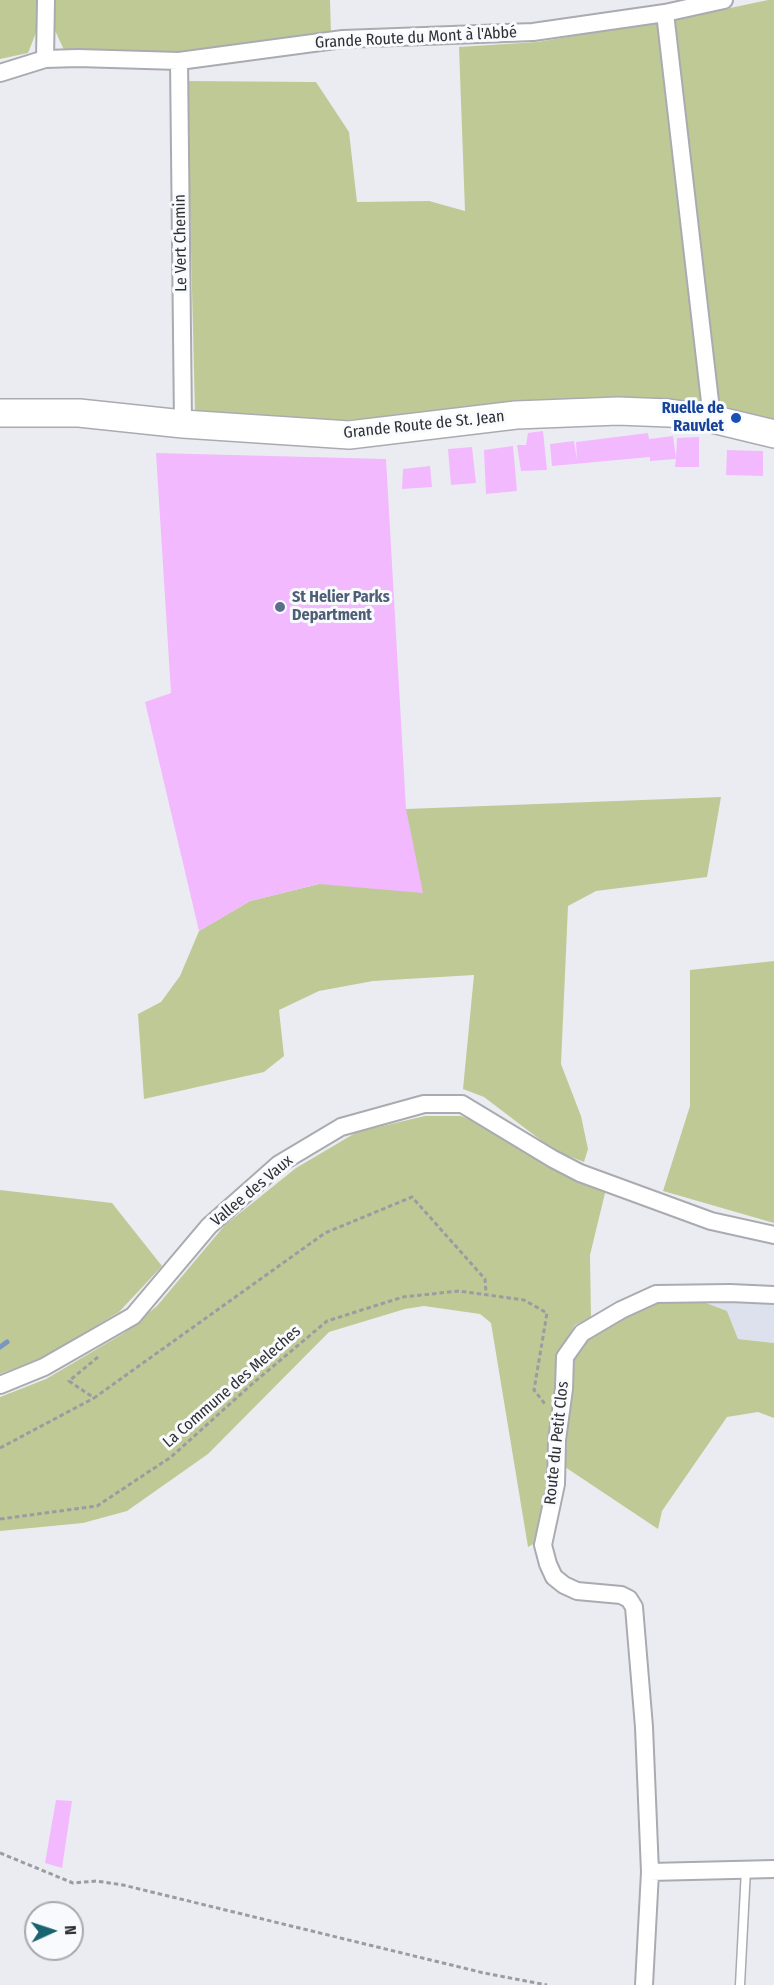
<!DOCTYPE html>
<html>
<head>
<meta charset="utf-8">
<style>
	body { margin:0 }
	#map { position:relative; width:774px; height:1985px; overflow:hidden; background:#ebecf2; font-family:"Fira Sans Condensed",sans-serif }
	canvas { display:block }
	.north { position:absolute; left:24px; top:1901px; width:60px; height:60px; box-sizing:border-box; background:#f8fafe; border:2px solid #a7a9ac; border-radius:50%; rotate:87deg; font-size:16px; font-weight:700; line-height:24px; text-align:center; color:#2e2f31 }
	.north::after { content:''; display:block; margin:auto; width:21px; height:27px; background:#19646f; clip-path:polygon(50% 0,100% 100%,50% 72%,0 100%) }
</style>
</head>
<body>
<div id="map">
<canvas width="774" height="1985"></canvas>
<div class="north">N</div>
</div>
<script>
const c = document.querySelector('canvas').getContext('2d');
c.lineJoin = 'round';
function paint(path, color) { c.fillStyle = color; c.fill(path, 'evenodd'); }
function stroke(path, color, width, dash) { c.strokeStyle = color; c.lineWidth = width; c.lineCap = dash ? 'butt' : 'round'; c.setLineDash(dash || []); c.stroke(path); }
function label(font, color, halo, rows, align = 'center') {
  c.font = font + ' "Fira Sans Condensed",sans-serif'; c.lineWidth = 6; c.setLineDash([]); c.textBaseline = 'middle'; c.strokeStyle = halo; c.fillStyle = color; for (const [text, x, y, turn = 0] of rows) {
    c.save(); c.translate(x, y); c.rotate((+turn || 0) * Math.PI / 180); c.textAlign = isNaN(turn) ? turn : align; if (halo) c.strokeText(text, 0, 0); c.fillText(text, 0, 0); c.restore();
  }
}
paint(new Path2D(`
	M701,1301H774V1343L738,1339L727,1311Z`), '#dde1ee');
paint(new Path2D(`
	M0,0H38L37,30L28,53L0,59Z
	M53,0H330L331,34L185,52L64,50L52,24Z
	M768,0H774V425L478,409L335,421L195,413L187,81L316,82L349,132L357,202L429,201L465,211L459,47L537,42L678,19Z
	M721,797L707,877L596,891L568,906L561,1064L581,1116L588,1149L584,1162L555,1151L484,1097L463,1089L474,975L373,981L319,991L279,1010L284,1056L264,1072L144,1099L138,1014L161,1002L180,976L199,931L250,901L319,884L406,809Z
	M774,961V1223L663,1191L690,1106V970Z
	M425,1116H461L480,1124L547,1166L581,1183L606,1189L590,1255L591,1318L575,1325L556,1356L557,1384L549,1480L537,1542L528,1547L491,1323L480,1314L424,1306L405,1309L329,1332L208,1454L127,1511L83,1523L0,1531V1397L46,1379L124,1333L157,1306L225,1225L296,1168L357,1132Z
	M0,1190L112,1203L162,1266L119,1312L43,1358L0,1374Z
	M658,1301H701L727,1311L738,1339L774,1343V1418L758,1412L727,1417L662,1511L658,1529L565,1467L571,1359L584,1339Z`), '#bfc996');
stroke(new Path2D(`
	M0,1347L7,1342`), '#7c97bf', 5);
paint(new Path2D(`
	M543,431L547,470L521,471L517,445H526L528,433Z
	M648,433L649,439L673,436L676,458L677,438L699,437V467H675L676,459L650,461V457L552,466L550,444L574,441L577,460L576,442Z
	M513,446L517,491L486,494L484,450Z
	M472,447L476,483L451,485L448,449Z
	M727,450L763,451V476L726,475Z
	M156,453L386,459L406,809L423,893L319,884L250,901L199,931L145,702L171,693Z
	M430,466L432,487L402,489L403,469Z
	M56,1800L72,1801L62,1868L45,1863Z`), '#f3b9fe');
const service = new Path2D(`
	M740,1985L746,1869`);
const minor = new Path2D(`
	M665,13L712,419
	M45,59L46,0
	M179,61L183,424
	M0,73L45,59L78,58L179,61L343,39L533,32L665,13L724,0
	M0,1385L44,1367L133,1316L209,1226L279,1164L341,1127L424,1104H462L553,1159L580,1173L711,1221L774,1235
	M650,1872L774,1869
	M644,1985L650,1872L644,1727L634,1607L629,1599L621,1595L577,1591L564,1585L554,1577L548,1564L543,1545L556,1484L557,1440L564,1389L565,1357L582,1333L621,1310L656,1294L730,1293L774,1295`);
const primary = new Path2D(`
	M0,413H79L183,424L349,435L516,415L618,411L669,413L712,419L774,434`);
stroke(service, '#aaabb1', 11);
stroke(minor, '#aaabb1', 20);
stroke(primary, '#aaabb1', 30);
stroke(new Path2D(`
	M98,1357L69,1381L94,1398L325,1233L412,1197L485,1279L486,1293
	M0,1448L94,1398
	M0,1519L97,1506L171,1457L252,1384L327,1321L403,1297L459,1291L524,1300L547,1313L534,1390L545,1404
	M0,1853L73,1883L96,1881L123,1885L484,1973L547,1985`), '#9b9ca1', 3, [4.5, 3]);
stroke(service, '#fff', 8);
stroke(minor, '#fff', 16);
stroke(primary, '#fff', 27);
for (const [x, y, r, color] of [
	[736,418,6,"#1a4fb4"],
	[280,607,6,"#5c6f8a"]
]) { const dot = new Path2D(); dot.arc(x, y, r, 0, 2 * Math.PI); c.fillStyle = color; c.fill(dot); stroke(dot, '#f8fafe', 2); }
label('16px', '#2e2f31', '#f8fafe', [
	["Grande Route du Mont à l'Abbé",416,38,-3],
	["Le Vert Chemin",181,243,-91],
	["Grande Route de St. Jean",424,425,-6],
	["Vallee des Vaux",252,1191,-40],
	["La Commune des Meleches",232,1387,-41],
	["Route du Petit Clos",557,1443,-84]
]);
label('bold 16px', '#164399', '#f8fafe', [
	["Ruelle de",724,409],
	["Rauvlet",724,427]
], 'right');
label('bold 16px', '#4e5e75', '#f8fafe', [
	["St Helier Parks",292,598],
	["Department",292,616]
], 'left');
</script>
</body>
</html>
